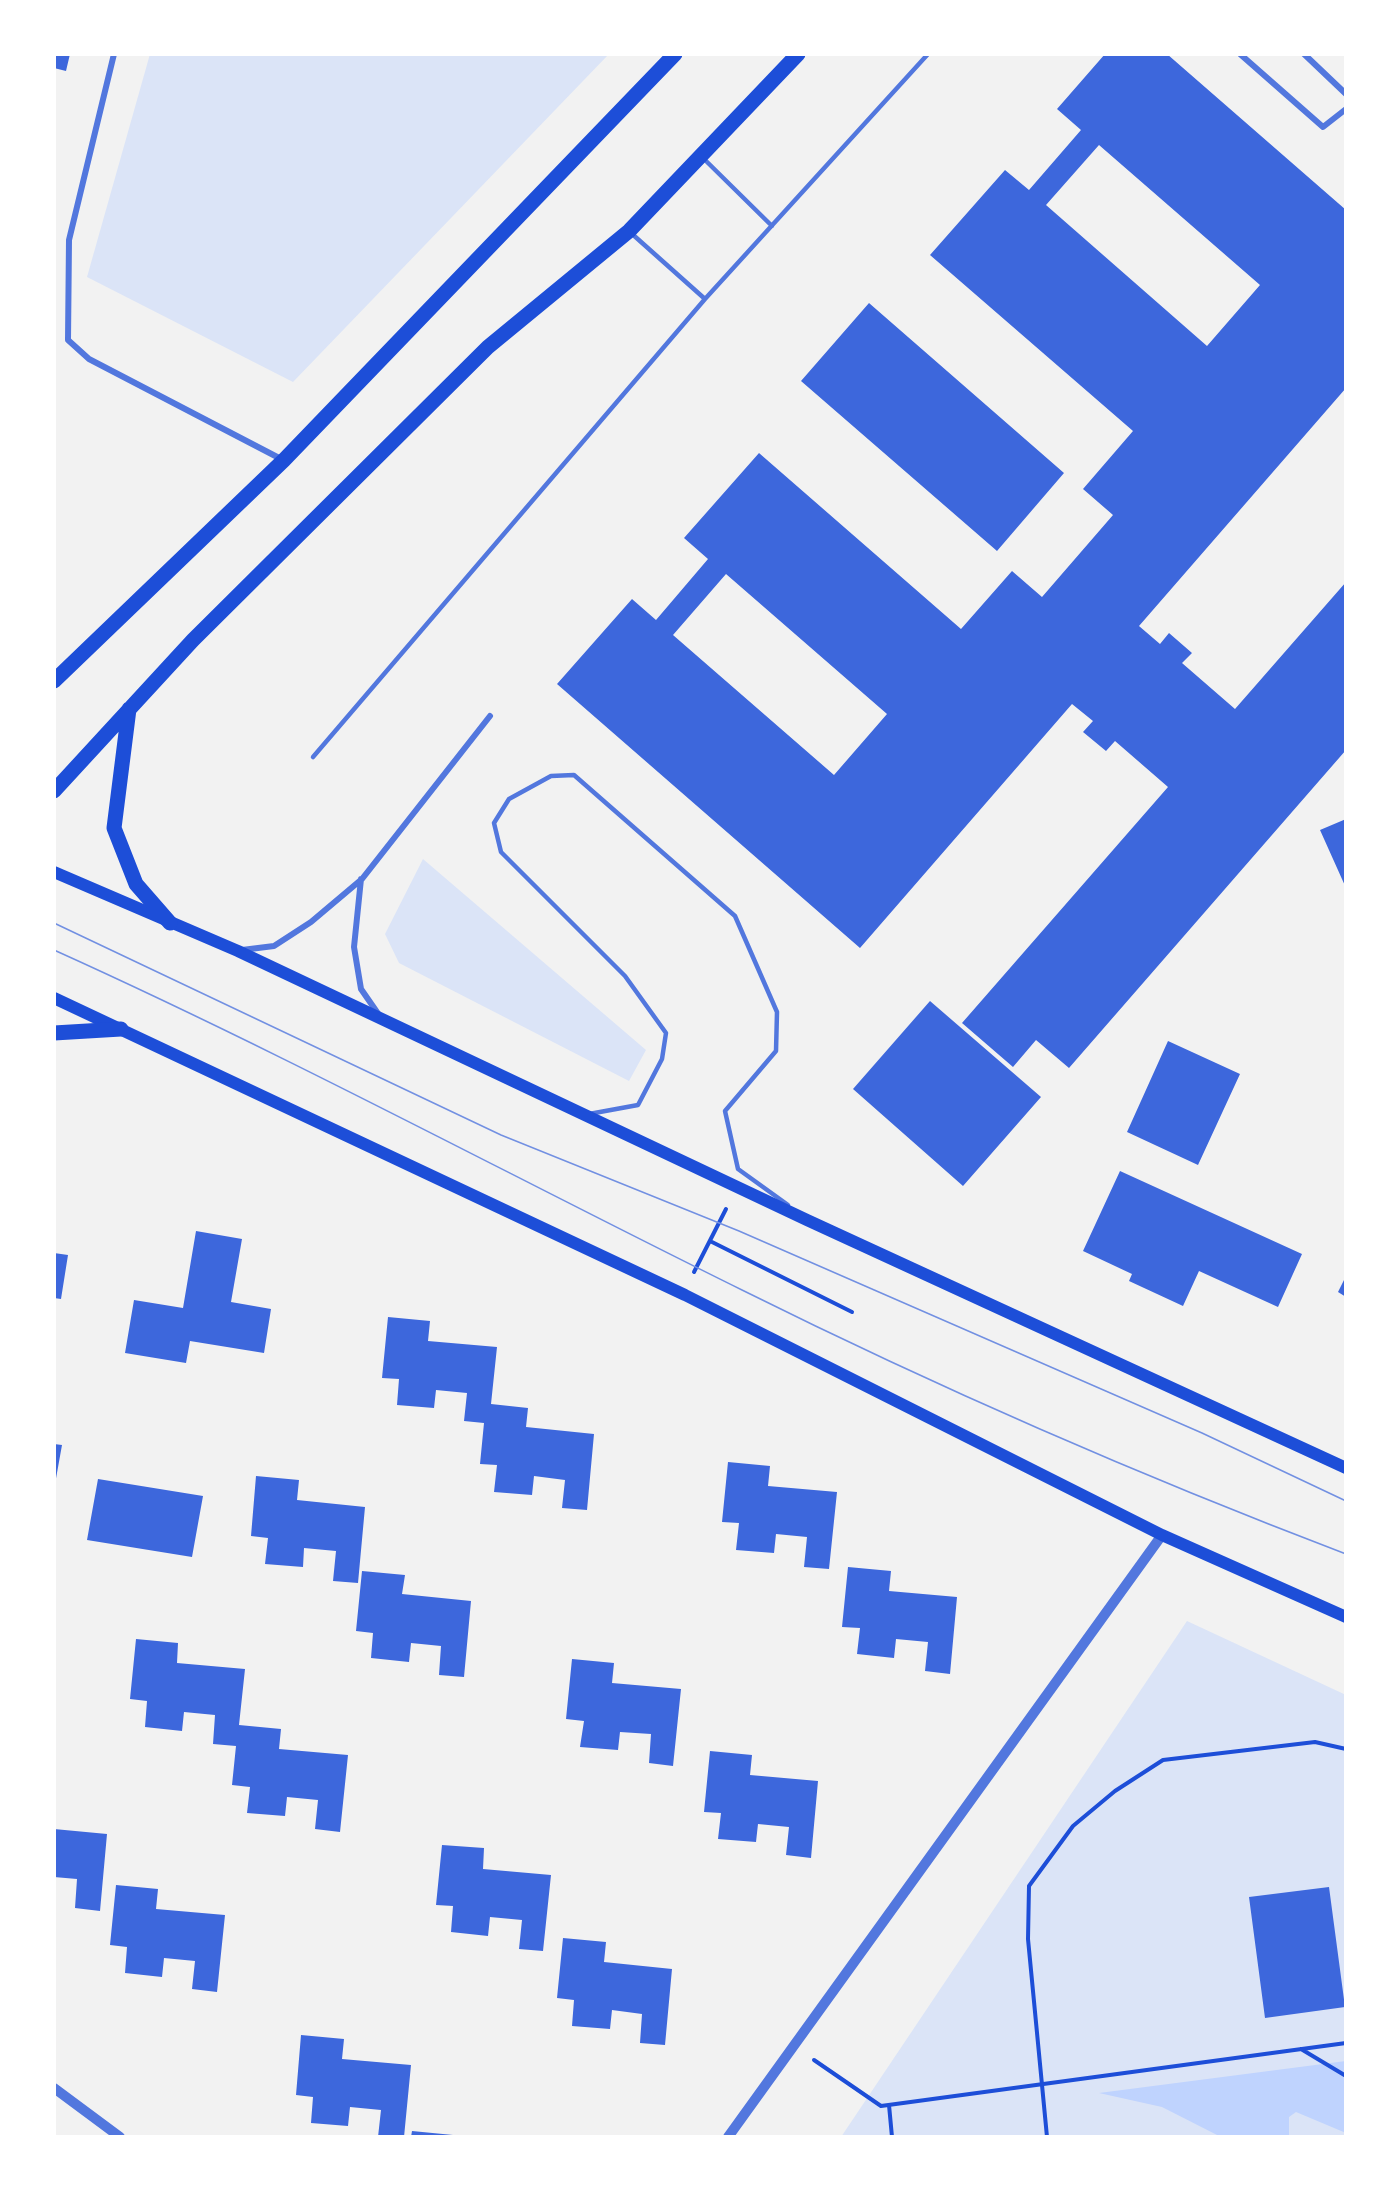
<!DOCTYPE html>
<html>
<head>
<meta charset="utf-8">
<style>
	body { margin:0 }
	#map { position:relative; width:1400px; height:2191px; overflow:hidden; background:#f2f2f2; font-family:"PT Sans Narrow",sans-serif }
	canvas { display:block }
	.frame { position:absolute; inset:0; border:56px solid #fff; pointer-events:none }
</style>
</head>
<body>
<div id="map">
<canvas width="1400" height="2191"></canvas>
<div class="frame"></div>
</div>
<script>
const c = document.querySelector('canvas').getContext('2d');
c.lineJoin = 'round';
function paint(path, color) { c.fillStyle = color; c.fill(path, 'evenodd'); }
function stroke(path, color, width, dash) { c.strokeStyle = color; c.lineWidth = width; c.lineCap = dash ? 'butt' : 'round'; c.setLineDash(dash || []); c.stroke(path); }
paint(new Path2D(`
	M150,54H609L293,382L87,277Z
	M423,859L646,1050L629,1081L399,963L385,934Z
	M1187,1621L1346,1695V2137H841Z`), '#dbe4f7');
paint(new Path2D(`
	M1346,2061V2133L1296,2112L1289,2117V2137H1221L1162,2107L1099,2093Z`), '#bfd3fe');
paint(new Path2D(`
	M54,54H70L66,71L54,68Z
	M1105,54H1167L1346,210V388L1139,626L1160,644L1169,633L1192,653L1182,663L1235,709L1346,582V750L1069,1068L1036,1040L1013,1067L962,1023L1168,787L1115,741L1106,751L1083,732L1093,721L1072,704L860,948L557,684L632,599L656,620L708,559L684,538L759,453L961,629L1012,571L1042,597L1113,515L1083,489L1133,431L930,255L1005,170L1029,190L1081,130L1057,109ZM1099,145L1260,285L1207,346L1046,205ZM726,574L887,714L834,775L673,635Z
	M869,303L1064,473L997,551L801,381Z
	M1346,819V888L1320,830Z
	M930,1001L1041,1097L963,1186L853,1089Z
	M1168,1041L1240,1074L1198,1165L1127,1132Z
	M1120,1171L1302,1254L1278,1307L1199,1271L1183,1306L1129,1281L1132,1274L1083,1251Z
	M196,1231L242,1239L231,1302L271,1309L264,1353L190,1341L186,1363L125,1353L134,1300L183,1308Z
	M54,1253L68,1255L61,1299L54,1298Z
	M1346,1276V1297L1338,1292Z
	M388,1317L430,1321L428,1341L497,1347L491,1404L528,1408L526,1427L594,1434L587,1510L562,1508L565,1480L534,1476L532,1495L494,1492L497,1465L480,1464L484,1423L464,1421L467,1393L436,1390L434,1408L397,1405L399,1379L382,1378Z
	M54,1444L62,1445L55,1484H54Z
	M728,1462L770,1466L768,1486L837,1492L829,1569L804,1567L807,1537L776,1534L774,1553L736,1550L739,1523L722,1522Z
	M256,1476L299,1480L297,1500L365,1507L358,1583L333,1581L336,1551L304,1548L303,1567L265,1564L268,1538L251,1536Z
	M98,1479L203,1496L192,1557L87,1540Z
	M848,1567L891,1571L889,1591L957,1597L950,1674L925,1671L928,1642L896,1639L894,1658L857,1654L860,1628L842,1627Z
	M362,1571L405,1575L402,1594L471,1601L464,1677L439,1675L441,1646L411,1643L409,1662L371,1658L373,1633L356,1631Z
	M136,1639L178,1643L177,1663L245,1669L239,1725L281,1729L279,1749L348,1755L340,1832L315,1829L318,1800L287,1797L285,1816L247,1813L250,1787L232,1785L236,1746L213,1744L215,1715L184,1712L182,1731L145,1727L147,1701L130,1699Z
	M572,1659L614,1663L612,1683L681,1689L673,1766L649,1763L651,1734L620,1732L618,1750L580,1747L584,1721L566,1719Z
	M710,1751L752,1755L750,1775L818,1781L811,1858L786,1855L789,1827L758,1824L756,1842L718,1839L721,1813L704,1812Z
	M54,1829L107,1834L100,1911L75,1908L77,1879L54,1877Z
	M442,1845L484,1848L483,1869L551,1875L543,1951L519,1949L522,1920L490,1917L488,1936L451,1932L453,1906L436,1905Z
	M116,1885L158,1889L156,1909L225,1915L217,1992L192,1989L195,1961L164,1958L162,1977L125,1973L127,1947L110,1945Z
	M1329,1887L1345,2007L1265,2018L1249,1897Z
	M563,1938L606,1942L604,1962L672,1969L665,2045L640,2043L642,2014L612,2010L610,2029L572,2026L574,2000L557,1998Z
	M301,2035L344,2039L342,2059L411,2065L404,2137H378L381,2110L350,2107L348,2126L311,2123L313,2097L296,2095Z
	M412,2131L453,2135V2137H411Z`), '#3d67dc');
stroke(new Path2D(`
	M710,1241L852,1312
	M694,1272L726,1209
	M1301,2049L1346,2076
	M814,2060L881,2106L1346,2043
	M889,2105L892,2137
	M1047,2137L1028,1939L1029,1886L1073,1826L1115,1791L1163,1760L1315,1742L1346,1749`), '#1d4ed8', 4);
stroke(new Path2D(`
	M703,158L772,226
	M705,299L928,54
	M313,757L705,299L631,233
	M589,1114L638,1105L662,1059L666,1033L625,976L501,852L494,823L509,799L551,776L574,775L735,916L777,1012L776,1051L725,1111L738,1169L788,1205`), '#5277de', 4.5);
stroke(new Path2D(`
	M114,54L69,240L68,340L89,359L283,460
	M1240,54L1323,127L1346,109
	M1304,54L1346,94
	M361,879L354,947L361,989L379,1015
	M242,950L274,946L311,922L362,879L490,716`), '#5277de', 6);
stroke(new Path2D(`
	M54,2088L120,2137
	M728,2137L1162,1535`), '#5277de', 10);
stroke(new Path2D(`
	M54,872L238,951L807,1220L1346,1468
	M54,998L685,1295L1162,1535L1346,1617`), '#1d4ed8', 12);
stroke(new Path2D(`
	M54,681L284,460L675,54
	M129,709L114,828L136,884L170,923
	M54,791L193,640L488,347L629,231L798,54
	M54,1033L121,1029`), '#1d4ed8', 15);
stroke(new Path2D(`
	M54,923L501,1135L739,1231L1202,1433L1346,1501
	M54,950C287,1055 513,1177 742,1290C939,1388 1141,1476 1346,1554`), '#7290e2', 1.5);
</script>
</body>
</html>
